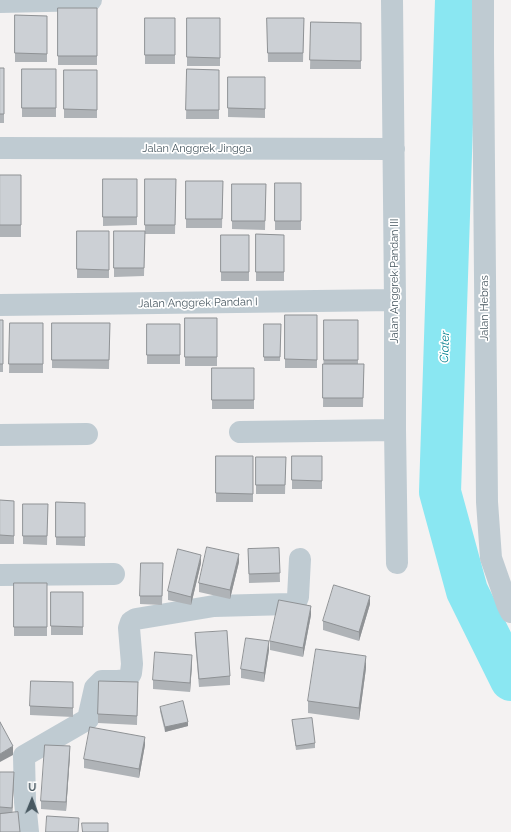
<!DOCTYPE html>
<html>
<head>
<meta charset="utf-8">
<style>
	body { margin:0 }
	#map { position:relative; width:511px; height:832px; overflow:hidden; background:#f4f2f2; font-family:Raleway,sans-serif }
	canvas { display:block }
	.north { position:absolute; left:12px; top:780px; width:40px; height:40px; -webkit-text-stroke:3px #fff; paint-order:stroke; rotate:1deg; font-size:11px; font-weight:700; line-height:16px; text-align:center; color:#485861 }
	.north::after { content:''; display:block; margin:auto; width:14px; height:18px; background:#485861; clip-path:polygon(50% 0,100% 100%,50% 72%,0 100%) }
</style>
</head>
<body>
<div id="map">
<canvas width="511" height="832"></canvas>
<div class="north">U</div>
</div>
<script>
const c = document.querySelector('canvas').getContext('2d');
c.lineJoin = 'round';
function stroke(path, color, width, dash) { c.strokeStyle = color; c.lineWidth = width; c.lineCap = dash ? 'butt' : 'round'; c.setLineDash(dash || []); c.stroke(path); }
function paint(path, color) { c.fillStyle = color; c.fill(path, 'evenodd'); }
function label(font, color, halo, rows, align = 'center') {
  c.font = font + ' Raleway,sans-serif'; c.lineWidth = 3.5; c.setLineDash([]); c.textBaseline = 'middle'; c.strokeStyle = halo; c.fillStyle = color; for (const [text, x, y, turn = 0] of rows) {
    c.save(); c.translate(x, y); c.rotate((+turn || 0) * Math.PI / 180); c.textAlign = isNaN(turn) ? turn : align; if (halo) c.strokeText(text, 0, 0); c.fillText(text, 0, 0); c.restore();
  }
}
stroke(new Path2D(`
	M456,0L440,492L467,591L511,680`), '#8ae7f2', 42);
stroke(new Path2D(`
	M392,0L395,300V430L397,563
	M483,0V52L487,502L491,558L507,604L511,612
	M0,2L91,0
	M0,148L394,149
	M0,305L395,300
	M240,432L395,430
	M0,435L87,434
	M0,575L114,574
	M28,832L25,802L24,756L88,719L95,688L102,681H118L127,680L131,673L132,664L129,628L131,622L136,619L214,606L290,604L296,602L298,597L300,559`), '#bfcbd2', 22);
paint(new Path2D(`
	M58,8H97V65H58Z
	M15,15L47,16V62H15Z
	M145,18H175V64H145Z
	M187,18H220V66H187Z
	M267,18H304L303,62H268Z
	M311,22L361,23V69H310Z
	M0,68H4V123H0Z
	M22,69H56V117H22Z
	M187,69L219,70V119H186Z
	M64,70H97V118H64Z
	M228,77H265V118L228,117Z
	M0,175H21V237H0Z
	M103,179H137V225L103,226Z
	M145,179H176L175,234H145Z
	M186,181H223L222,228H186Z
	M275,183H301V230H275Z
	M232,184H266L265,230L232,229Z
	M77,231H109V278H77Z
	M114,231H145L144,276L114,277Z
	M256,234L284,235V281H256Z
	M221,235H249V281H221Z
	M285,315H317V368H285Z
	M185,318H217V366H185Z
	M0,320H3V372H0Z
	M324,320H358V364H364L363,407H323Z
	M10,323H43V373H9Z
	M52,323H110L109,369L52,368Z
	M147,324H180V364H147Z
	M264,324H281L280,361H264Z
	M212,368H254V409H212Z
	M216,456H253V502H216Z
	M292,456H322V489H292Z
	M256,457H286L285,494H256Z
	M0,500L14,501V544H0Z
	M56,502L85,503V546L56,545Z
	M23,504H48L47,545L23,544Z
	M279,548L280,582L249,583L248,549Z
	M239,562L230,599L199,592V583Z
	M201,563L191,605L168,600V591Z
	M163,572L162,605L140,604V596Z
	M14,583H47V636H14Z
	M51,592H83V635H51Z
	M370,604L359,641L323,630V621Z
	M311,615L303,657L270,650V641Z
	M195,633L230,676V685L199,687L195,642Z
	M269,650L264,682L241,678V669Z
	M192,664L190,692L153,689V680Z
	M366,668L359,720L308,713V701Z
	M138,682L137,725L98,723V714Z
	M73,691V717L30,715V706Z
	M160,707L188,726L165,732L160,711Z
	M292,720L315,743V748L296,750Z
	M145,745L139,778L84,768V759Z
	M70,755L66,811L41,809V801Z
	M0,772L14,781L12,813L0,832Z`), '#afb3b7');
paint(new Path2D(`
	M239,554V562L230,599V590Z
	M201,555V563L191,605V597Z
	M370,596V604L359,641V632Z
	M311,606V615L303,657V648Z
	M269,641V650L264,682V673Z
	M192,655V664L190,692V683Z
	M366,656V668L359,720V708Z
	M188,722V726L165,732V727Z
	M145,737V745L139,778V769Z
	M13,746V755L0,762V754Z
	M70,746V755L66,811V802Z
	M14,772V781L12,817V808Z`), '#8f9295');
const building = new Path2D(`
	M58,8H97V56H58Z
	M15,15L47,16V54L15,53Z
	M145,18H175V55H145Z
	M187,18H220V58L187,57Z
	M267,18H304L303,53H268Z
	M311,22L361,23V61L310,60Z
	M0,68H4V114H0Z
	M22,69H56V108H22Z
	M187,69L219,70V110H186Z
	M64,70H97V110L64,109Z
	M228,77H265V109L228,108Z
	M0,175H21V225H0Z
	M103,179H137V217H103Z
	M145,179H176L175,225H145Z
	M186,181H223L222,219H186Z
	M275,183H301V221H275Z
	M232,184H266L265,221H232Z
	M77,231H109V270L77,269Z
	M114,231H145L144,268H114Z
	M256,234L284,235V272H256Z
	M221,235H249V272H221Z
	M285,315H317V360L285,359Z
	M185,318H217V357H185Z
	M0,320H3V364H0Z
	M324,320H358V360H324Z
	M10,323H43V364H9Z
	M52,323H110L109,360H52Z
	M147,324H180V355H147Z
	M264,324H281L280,357H264Z
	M323,364H364L363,398H323Z
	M212,368H254V400H212Z
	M216,456H253V494L216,493Z
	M292,456H322V481L292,480Z
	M256,457H286L285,485H256Z
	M0,500L14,501V536L0,535Z
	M56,502L85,503V537H56Z
	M23,504H48L47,536H23Z
	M207,547L239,554L230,590L199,583Z
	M279,548L280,573L249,574L248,549Z
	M178,549L201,555L191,597L168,591Z
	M141,563H163L162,596H140Z
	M14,583H47V627H14Z
	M334,585L370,596L359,632L323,621Z
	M51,592H83V627L51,626Z
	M279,600L311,606L303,648L270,641Z
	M227,631L230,676L199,679L195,633Z
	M246,638L269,641L264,673L241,669Z
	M316,649L366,656L359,708L308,701Z
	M155,652L192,655L190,683L153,680Z
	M31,681L73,682V708L30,706Z
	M99,681L138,682L137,716L98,714Z
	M183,701L188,722L165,727L160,707Z
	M312,718L315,743L296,746L292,720Z
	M0,722L13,746L0,754Z
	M90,727L145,737L139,769L84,759Z
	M45,745L70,746L66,802L41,801Z
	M0,772H14L12,808L0,807Z
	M18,812L20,832H0V814Z
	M47,816L79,818L78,832H46Z
	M82,823H108V832H83Z`);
paint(building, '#ccd0d5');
stroke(building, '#8f9295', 1);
label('11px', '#485861', '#fff', [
	["Jalan Anggrek Jingga",197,149],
	["Jalan Anggrek Pandan III",395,281,-90],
	["Jalan Anggrek Pandan I",198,303,-1],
	["Jalan Hebras",485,308,-90]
]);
label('italic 12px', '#07808f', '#fff', [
	["Ciater",445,347,-88]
]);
</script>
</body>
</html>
